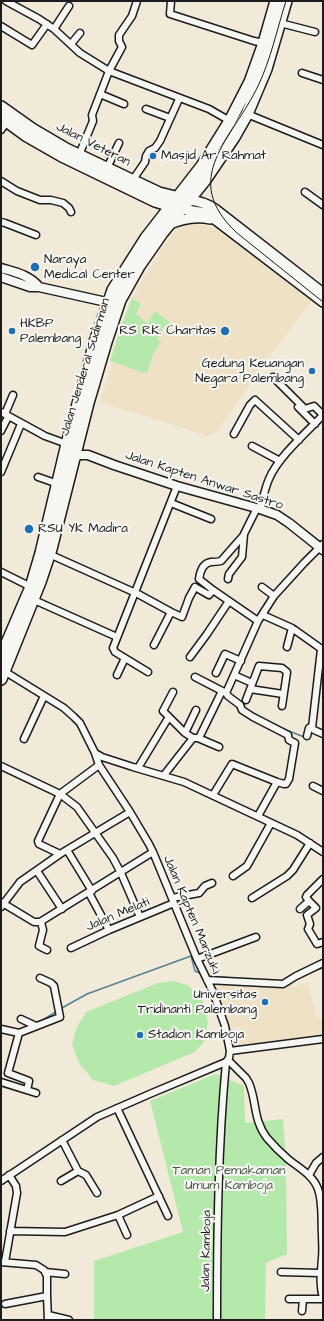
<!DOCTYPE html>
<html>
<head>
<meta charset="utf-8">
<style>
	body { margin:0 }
	#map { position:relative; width:324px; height:1321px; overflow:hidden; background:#f2ead8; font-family:"Architects Daughter",sans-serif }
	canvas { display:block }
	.frame { position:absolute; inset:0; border:2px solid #1c1c1c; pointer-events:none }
</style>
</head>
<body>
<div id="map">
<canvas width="324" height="1321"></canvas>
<div class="frame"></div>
</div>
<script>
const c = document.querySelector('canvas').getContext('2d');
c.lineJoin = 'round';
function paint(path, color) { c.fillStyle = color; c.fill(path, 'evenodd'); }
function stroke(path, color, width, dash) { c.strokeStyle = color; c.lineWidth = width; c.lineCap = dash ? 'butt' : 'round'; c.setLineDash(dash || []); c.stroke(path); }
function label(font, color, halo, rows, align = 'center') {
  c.font = font + ' "Architects Daughter",sans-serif'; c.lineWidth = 4; c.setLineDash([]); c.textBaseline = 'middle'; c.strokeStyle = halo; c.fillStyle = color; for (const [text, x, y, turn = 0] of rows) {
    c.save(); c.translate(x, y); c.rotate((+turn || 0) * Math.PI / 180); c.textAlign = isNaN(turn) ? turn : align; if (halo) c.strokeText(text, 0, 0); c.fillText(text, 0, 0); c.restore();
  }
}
paint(new Path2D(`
	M188,224L206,225L223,230L313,299L260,370L218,430L208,436L100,402L112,362L147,374L153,354L160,342L157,339L162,333V330L166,325L155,312L148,323L136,314L141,304L132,298L155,259L157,254L177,228L181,225Z
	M211,981L284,985L292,983L294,987L308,982L316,1018L323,1017V1035L233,1050Z`), '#efe1c6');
paint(new Path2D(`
	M132,298L141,304L136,314L148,323L155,311L172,324L169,327L166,325L162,330V333L157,339L161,342L153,354L147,374L110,361L120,329Z
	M174,981L189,986L203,1001L208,1022L204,1042L195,1052L114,1086L93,1080L79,1063L72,1044L76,1029L86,1012L158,983Z
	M216,1074L244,1086L245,1123L283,1119L286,1164L287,1254L266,1263L265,1320H94V1261L183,1232L150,1101Z`), '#b4e9ab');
stroke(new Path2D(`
	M279,727L309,739V737
	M310,972L323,968
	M208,976L244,979
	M60,1009L87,994L191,956L195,971L202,974
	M38,1023L57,1011`), '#578291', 1.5);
const street = new Path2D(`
	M6,1L39,19L54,29L80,53L109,71L209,109L230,121
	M171,1L170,14L254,41L264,43
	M280,23L315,32
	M1,26L32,45L47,24
	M54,29L69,6
	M71,44L80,33
	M302,73L323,80
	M100,94L124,104
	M146,109L170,118
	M247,114L323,145
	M1,130L7,122
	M79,155L93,121L92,115L109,71L122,47L119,41V35L132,16L137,1
	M107,168L119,143
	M1,181L17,191L40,200H51L63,203L69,208L71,212
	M132,181L145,162L146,156L149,151L155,148L160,141L179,99
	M305,192L323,205
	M1,222L5,223L36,235
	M273,377L305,409L314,406L323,415
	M298,407L315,424
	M1,412L45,436L67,444
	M5,414L13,395
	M1,431L8,417
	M234,434L250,405L255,400L299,440
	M252,446L280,461
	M1,472L21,424
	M38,477L58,484
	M171,503L211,519
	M260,509C263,499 265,488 269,479C278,457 306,433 323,415
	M243,536L221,561C217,562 214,562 211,562C203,563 200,572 199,579L213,590L258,621
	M49,554L138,594L171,612L154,645
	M1,572L31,587
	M228,579L229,574L242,557L244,534L257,508
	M262,587L274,596
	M34,600L117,637
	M171,612L182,617L189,598L195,587L209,595L213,590
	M263,615L292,628L323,650
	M287,647L292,628
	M321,649L312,728L314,730L323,734
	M190,657L207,634L229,601
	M148,672L115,652L113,648L177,486
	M216,673L225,654L241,661
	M117,675L125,658
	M234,675L252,683
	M195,677L226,693L228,696L240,705L242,710L253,717L288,735L289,740L295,743L289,779L286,784H284L277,782L232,764L213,795
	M250,689L283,694
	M226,693L258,621L274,596L304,563L323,544
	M246,700L259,666L282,668L287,672L282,706
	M185,733L196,710
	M307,736L309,728L312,726
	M195,738H198L219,747
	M199,738L222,691
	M24,739L44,696
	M95,753L102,757L133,767L184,782L297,835L323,852
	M1,766L60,794L77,807L113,858L121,873L140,917
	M138,768L167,720
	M164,775L193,738L185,733L163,711L173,692
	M313,786L323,791
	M258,816L277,782
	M67,850L92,891
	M60,854L39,844L38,841L60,794L99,765
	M37,871L62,909
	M233,876L247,866L271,823
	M89,893L109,930
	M172,898L199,893L205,886L212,883
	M252,898L287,876L293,870L310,843
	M309,901L316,908L307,915L310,924L308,929L317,944L323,942
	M1,902L34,922H40L153,852
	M1,907L20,882L60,854L130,812
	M300,909L309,901L306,897L307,895L323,879
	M41,922L43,930L39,946L47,950
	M71,948L109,930L174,903
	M197,959L256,937
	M207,980L283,984L296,976L323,963
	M21,1019L36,1026
	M1,1029L19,1033L60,1017L54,986L51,983L40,978
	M19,1033L8,1073L29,1081L27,1090
	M230,1051L323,1039
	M228,1060L246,1078L249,1083C257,1102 253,1120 267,1138C273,1145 281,1153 288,1159C299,1168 313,1175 318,1189C323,1203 321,1219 322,1234C322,1242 323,1250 322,1258C321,1272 319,1284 323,1298
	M1,1082L36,1093
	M117,1108L168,1216
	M62,1140L78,1171L86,1175L97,1193
	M309,1175L316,1163L323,1157
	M1,1181L97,1117L152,1093L226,1062L229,1058L230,1051L225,1026L213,992L197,959L153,852L149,844L130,812L99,765L95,753L80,723L74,717L64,708L4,671
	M61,1181L78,1171
	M118,1215L127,1235
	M10,1231L65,1232L118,1215L159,1196
	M1,1262L36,1265L44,1270L47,1276V1296L48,1320
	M5,1262L17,1193L16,1186L9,1175
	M45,1272L65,1274
	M281,1272L320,1273
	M289,1299H323
	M5,1304L47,1296
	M302,1311L303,1299
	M48,1315L69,1320
	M217,1320C217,1234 218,1148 226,1062`);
const secondary = new Path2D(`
	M1,268C14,272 30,275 39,287
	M1,277L30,287H39L102,301
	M73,459L79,455H88L114,465L177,486L260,509L277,515L289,523L323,550`);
const primary = new Path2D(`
	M189,200C199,201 206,203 215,209L323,293
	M182,209L205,213L217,221L323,302
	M168,225C181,219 196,216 210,219`);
const highway = new Path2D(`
	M1,107L32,129L66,149L159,193L183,199
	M1,117L27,136L62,156L155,201L175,207
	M1,657L31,587L41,553L67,444L95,342L113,290L146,238L202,166L230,121L250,82L264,43L276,1
	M1,679L40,582L51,549L88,403L106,342L120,300L139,266L162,233L205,180L234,137L247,114L266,69L286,1`);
stroke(street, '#1c1c1c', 9);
stroke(secondary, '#1c1c1c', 11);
stroke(primary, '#1c1c1c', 12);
stroke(highway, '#1c1c1c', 14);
stroke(street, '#f6f6f2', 6);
stroke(secondary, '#f6f6f2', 8);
stroke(primary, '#f6f6f2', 9);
stroke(highway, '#f6f6f2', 11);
stroke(new Path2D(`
	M286,1C277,29 271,59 258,86C233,139 178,178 237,233L323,302`), '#1c1c1c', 1);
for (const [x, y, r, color] of [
	[153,156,4,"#1f6fb2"],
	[35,267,5,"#1f6fb2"],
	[12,331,4,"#1f6fb2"],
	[225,331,5,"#1f6fb2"],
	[312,371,4,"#1f6fb2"],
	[29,529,5,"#1f6fb2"],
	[265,1002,4,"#1f6fb2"],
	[140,1035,4,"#1f6fb2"]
]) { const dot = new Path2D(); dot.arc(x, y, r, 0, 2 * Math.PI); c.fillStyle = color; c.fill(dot); stroke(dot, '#f6f6f2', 1.5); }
label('13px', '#1c1c1c', '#f6f6f2', [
	["Jalan Veteran",93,145,27],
	["Jalan Jenderal Sudirman",86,367,-73],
	["Jalan Kapten Anwar Sastro",204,481,18],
	["Jalan Melati",118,915,-23],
	["Jalan Kapten Marzuki",191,915,67],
	["Jalan Kamboja",207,1251,-89]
]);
label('13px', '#1c1c1c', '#f6f6f2', [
	["Masjid Ar Rahmat",161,156],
	["Naraya",44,260],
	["Medical Center",44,275],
	["HKBP",20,324],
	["Palembang",20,339],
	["RS RK. Charitas",216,331,"right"],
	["Gedung Keuangan",304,364,"right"],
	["Negara Palembang",304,379,"right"],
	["RSU YK Madira",38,529],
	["Universitas",257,995,"right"],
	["Tridinanti Palembang",257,1010,"right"],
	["Stadion Kamboja",148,1035]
], 'left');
label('13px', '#4a5a47', '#f6f6f2', [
	["Taman Pemakaman",229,1171],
	["Umum Kamboja",229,1186]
]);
</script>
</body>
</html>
